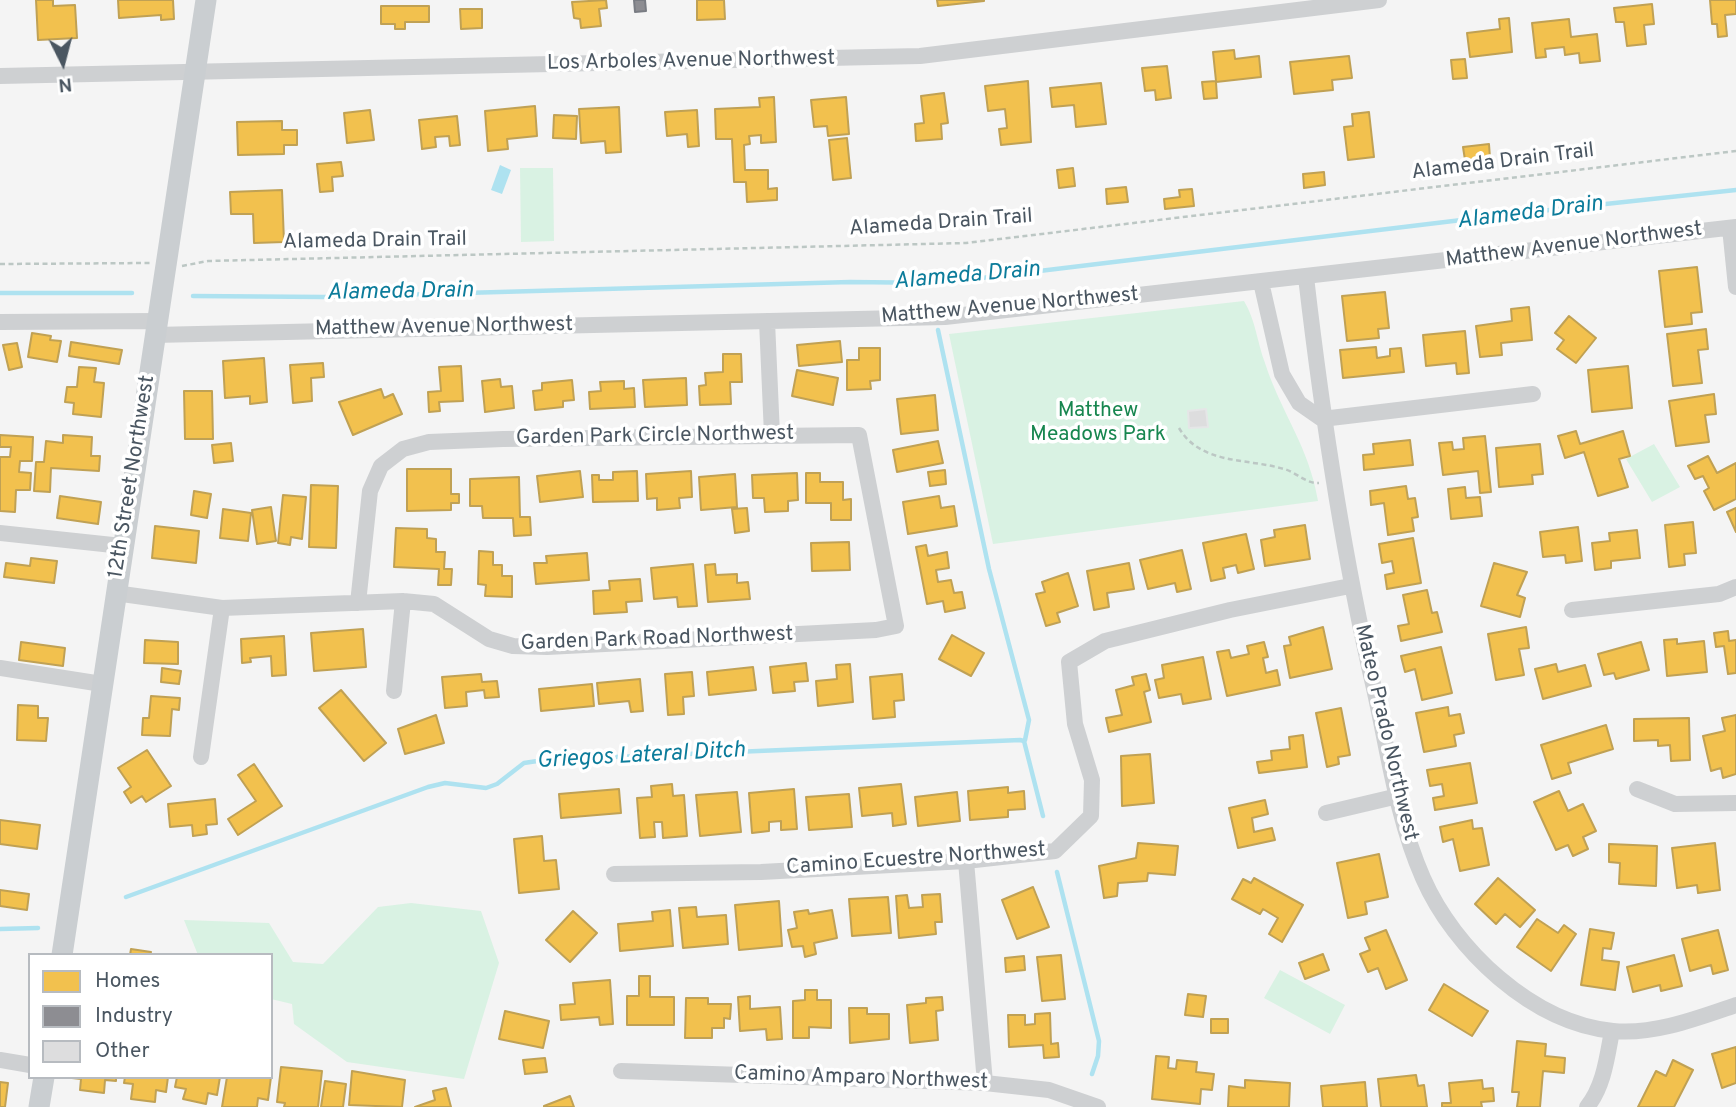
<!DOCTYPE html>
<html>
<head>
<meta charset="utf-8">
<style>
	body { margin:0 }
	#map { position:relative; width:1736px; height:1107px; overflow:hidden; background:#f4f4f4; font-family:Overpass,sans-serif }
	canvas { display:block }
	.legend { position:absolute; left:28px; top:953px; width:245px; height:126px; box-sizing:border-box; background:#fff; border:2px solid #b7bbc0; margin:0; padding:9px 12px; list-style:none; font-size:21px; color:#4a5661 }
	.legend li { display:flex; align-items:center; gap:14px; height:35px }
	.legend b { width:35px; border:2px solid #b7bbc0 }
	.north { position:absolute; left:28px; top:28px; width:70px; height:70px; -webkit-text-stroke:5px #fff; paint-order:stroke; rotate:174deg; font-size:19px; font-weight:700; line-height:28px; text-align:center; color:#4a5661 }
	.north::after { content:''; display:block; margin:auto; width:24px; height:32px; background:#4a5661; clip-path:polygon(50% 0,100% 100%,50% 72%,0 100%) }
</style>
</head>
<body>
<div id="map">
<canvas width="1736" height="1107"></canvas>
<ul class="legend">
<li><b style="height:19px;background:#f2c14e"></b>Homes</li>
<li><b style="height:19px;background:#8d8d92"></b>Industry</li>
<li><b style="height:19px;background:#ddddde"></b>Other</li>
</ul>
<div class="north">N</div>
</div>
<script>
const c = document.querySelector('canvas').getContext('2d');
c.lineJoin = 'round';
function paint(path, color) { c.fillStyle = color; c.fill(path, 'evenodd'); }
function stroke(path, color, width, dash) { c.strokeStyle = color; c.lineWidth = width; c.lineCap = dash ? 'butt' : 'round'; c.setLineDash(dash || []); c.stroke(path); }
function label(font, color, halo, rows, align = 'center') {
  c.font = font + ' Overpass,sans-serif'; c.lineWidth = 7; c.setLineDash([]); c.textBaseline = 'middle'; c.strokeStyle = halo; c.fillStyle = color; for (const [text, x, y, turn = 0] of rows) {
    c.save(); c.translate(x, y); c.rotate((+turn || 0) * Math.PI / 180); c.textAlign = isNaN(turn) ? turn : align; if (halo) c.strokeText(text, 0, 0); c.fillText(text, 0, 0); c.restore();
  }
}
paint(new Path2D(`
	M520,168H553L554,241L521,242Z
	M1244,301C1256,321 1257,342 1265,363C1281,413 1309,446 1318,501L993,544L949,334Z
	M1654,444L1680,487L1652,502L1626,459Z
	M411,903L481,911L499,963L464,1079L347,1062L294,1024L292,1004L271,999V955H198L184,920L269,923L293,962L323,964L378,907Z
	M1280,970L1345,1005L1330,1034L1264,998Z`), '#d9f2e3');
paint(new Path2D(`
	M500,165L511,170L502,194L491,190Z`), '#aee2f0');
const homes = new Path2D(`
	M36,0H53V6L75,5L77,38L38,40Z
	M118,0H173L174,19L161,20V15L119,18Z
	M606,0L607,8L599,9L601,26L581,28L580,19L574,18L572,2Z
	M697,0H724L725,19L697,20Z
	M937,0H984V1L938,6Z
	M1710,0H1736V14L1725,15L1727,36L1718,37L1717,24H1712Z
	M1652,4L1654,24L1644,25L1646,44L1627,46L1624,22H1616L1614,8Z
	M381,6H429V22H405V29H395V24H381Z
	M460,9H482V28L461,29Z
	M1509,18L1512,52L1470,57L1467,33L1500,29L1499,19Z
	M1569,19L1571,37L1597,34L1600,61L1580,63L1579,53L1565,55L1564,47L1545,49L1546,57L1536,58L1532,23Z
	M1234,50L1235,59L1259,56L1261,77L1216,82L1217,98L1204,99L1202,82L1216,81L1213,52Z
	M1349,56L1352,78L1332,80L1333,90L1294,94L1290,62Z
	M1465,59L1467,78L1453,79L1451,60Z
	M1167,66L1171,98L1156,100L1155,90L1145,91L1142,68Z
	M1028,81L1031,142L1001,145L999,129L1007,128L1005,109L988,111L985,86Z
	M1101,83L1106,124L1076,127L1074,105L1052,107L1050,88Z
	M944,93L948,123L941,124L942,139L916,141L915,124L924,123L921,96Z
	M774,97L776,142L761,143V135L749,136L750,144L744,145L745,170H768V189L777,188V200L747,202L746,182H734L732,139H716L715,109L760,107L759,98Z
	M846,97L849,134L828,136L827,126L814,127L811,100Z
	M535,106L537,136L507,139L508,149L488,151L485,111Z
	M619,107L621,152L606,153L605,141L581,143L579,109Z
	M370,110L374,140L347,143L344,113Z
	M697,110L699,146L688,147L687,134L667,136L665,112Z
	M1369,112L1374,157L1348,160L1344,127L1353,126L1352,114Z
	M554,115L577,116L576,139L553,138Z
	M457,116L460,145L450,146L449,136L435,137L436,147L422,149L419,120Z
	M282,121V130H297V145H284V154L238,155L237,122Z
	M847,138L851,178L833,180L829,140Z
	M1489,144L1490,158L1465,160L1463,147Z
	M341,162L343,176L332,177L333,191L320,192L317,164Z
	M1073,168L1075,186L1059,188L1057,170Z
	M1324,172L1325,185L1304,188L1303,174Z
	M1126,187L1128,202L1107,204L1106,189Z
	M1192,189L1194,206L1165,209L1164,199L1180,197L1179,190Z
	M282,190L284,242L254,243L253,214H231L230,192Z
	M1697,267L1702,312L1691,313L1692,324L1665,327L1659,271Z
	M1385,292L1389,328L1378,329L1379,338L1347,341L1342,296Z
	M1529,307L1532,340L1501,343L1502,355L1480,357L1476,326L1512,321L1511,309Z
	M1569,316L1596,338L1576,363L1557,349L1564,340L1555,333Z
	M1706,329L1708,349L1698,350L1702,383L1673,386L1667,334Z
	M1465,331L1469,373L1457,374L1456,363L1426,366L1423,335Z
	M32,333L51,336L50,340L61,341L57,362L28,357Z
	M840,341L842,362L799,366L797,345Z
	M71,342L122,350L119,364L69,356Z
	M17,343L22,367L9,370L3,345Z
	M1376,347L1377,358L1390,356V349L1401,348L1404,372L1343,378L1340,350Z
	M859,348H880V380L870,381L871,389L847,390V360H859Z
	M723,354H741L742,382H730L731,404L700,405L699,386L706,385L705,373L723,372Z
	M264,358L267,402L250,404V396L225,398L223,361Z
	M323,363L324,377L311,378L312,401L293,403L290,365Z
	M461,366L463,401L439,402L440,411L429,412L428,392L441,391L439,367Z
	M1628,366L1632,408L1592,412L1588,370Z
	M79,367L96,368L94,382L104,383L101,417L73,414L74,403L65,402L67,387H77Z
	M797,370L838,378L833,405L792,396Z
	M686,378L687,405L645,407L643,380Z
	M500,379L501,387L512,386L514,408L485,412L482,381Z
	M572,380L574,400L563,401V407L535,410L533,391L542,390V383Z
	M624,381V389L634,388L635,407L590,409L589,392L601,391L600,382Z
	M381,389L384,398L393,394L402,414L353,435L339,402Z
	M184,391H212L213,439H185Z
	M1714,394L1716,414L1705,415L1709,442L1676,446L1669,401Z
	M935,395L938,430L901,434L897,399Z
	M1576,431L1580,444L1623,431L1630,456L1619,459L1628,487L1598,496L1584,452L1565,458L1558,436Z
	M0,435L33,437L32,461H20L19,472L31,473L30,490H16L15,512L0,511V457H10L11,447H0Z
	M63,435L92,437L91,456H100L99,471L51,468L50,492L34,491L36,462H44L46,441L63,443Z
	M1485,436L1491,492L1480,493L1478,471L1443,475L1439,443L1452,442L1453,450L1464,449L1463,438Z
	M1410,440L1413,465L1364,470L1363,455L1374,454L1373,444Z
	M938,441L943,463L897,472L893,450Z
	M231,443L233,461L214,463L212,445Z
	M1540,444L1543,474L1532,475L1533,484L1499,487L1496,448Z
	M1708,456L1717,473L1736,463V499L1714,510L1704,491L1709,488L1703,476L1695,479L1688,466Z
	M407,469H451V494H459V503H451V510L407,511Z
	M945,470L946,484L930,486L928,472Z
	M580,471L583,497L540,502L537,476Z
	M637,471L638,501L593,502L592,475H599V480H613V472Z
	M691,471L692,497L679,498L680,508L657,510V498L647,499L646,474Z
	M797,473L798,500L788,501V511L765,512L764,498H753L752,475Z
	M806,473H820V482H843V500L851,499V520H831V503H806Z
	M735,474L737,507L701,510L699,477Z
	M519,477L520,517H530L531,535L514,536L513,518H483L482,506H470V479Z
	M311,485L338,486L336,548L309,547Z
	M1406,486L1408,499L1415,498L1418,517L1412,518L1414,531L1388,535L1384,503L1371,505L1370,491Z
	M1465,487L1466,498L1480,497L1482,516L1451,519L1448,489Z
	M194,491L211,494L207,518L191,515Z
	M283,495L306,497L302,539L291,537L290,545L278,543Z
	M60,496L101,502L98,524L57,518Z
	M939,496L941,508L954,506L957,526L908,534L903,502Z
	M271,507L276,541L257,544L252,510Z
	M747,508L749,531L735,533L732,509Z
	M1736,508V532L1727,512Z
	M223,509L251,513L248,541L220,538Z
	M1693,522L1696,553L1684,554L1685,565L1669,567L1665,525Z
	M1305,525L1310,559L1265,566L1261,540L1275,537L1274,530Z
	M155,526L199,531L196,563L152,558Z
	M1578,527L1582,561L1566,563L1565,555L1543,557L1540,532Z
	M396,528L427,529V538L436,539V552H445L444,569H452L451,585H438L439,569L394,567Z
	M1637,530L1640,558L1611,561V568L1595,570L1592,543L1610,541L1609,533Z
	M1246,534L1254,569L1238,573L1236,565L1223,568L1225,578L1211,581L1203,543Z
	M1413,538L1421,583L1387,589L1385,575L1394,573L1392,561L1382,563L1379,544Z
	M849,542L850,570L812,571L811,543Z
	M926,545L928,556L947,552L949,568L936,570L938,582L951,580L954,593L962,592L965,608L945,612L943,601L927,604L916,547Z
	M1182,550L1191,589L1177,592L1175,583L1148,589L1140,560Z
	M479,551L493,552V565H502V576H512V597L485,596L486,585L478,584Z
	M587,553L589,580L536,584L534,563H547L546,556Z
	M31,558L57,561L54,583L4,577L6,563L30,566Z
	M1129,563L1134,589L1107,593L1109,607L1094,610L1087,571Z
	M1494,563L1527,572L1517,595L1525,598L1520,617L1481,606Z
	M693,564L697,606L678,607L677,597L654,599L651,568Z
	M715,564L716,575L737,574V583L748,582L750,599L708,602L705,565Z
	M1068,573L1078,606L1057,613L1060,622L1046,626L1036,594L1045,592L1042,582Z
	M640,579L642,601L626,602L627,612L594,614L593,591L610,590L609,581Z
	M1427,590L1432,613L1437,612L1442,632L1401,641L1398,626L1409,624L1403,595Z
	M1323,627L1332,669L1290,678L1284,646L1291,645L1289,637Z
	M1526,627L1529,648L1519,649L1524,675L1496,680L1488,634Z
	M363,629L366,667L314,671L311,633Z
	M1728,631L1729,641L1736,640V673L1728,674L1724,646L1716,647L1714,633Z
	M952,635L984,653L971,676L939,659Z
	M284,636L286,675L272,676L271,656L250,658L251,662L242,663L241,639Z
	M1677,639V644L1704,641L1707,672L1667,676L1664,640Z
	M145,640L178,642V664L144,663Z
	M21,642L65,648L63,666L19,660Z
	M1264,642L1268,657L1263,658L1266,673L1277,670L1280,685L1227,696L1217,652L1229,650L1231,658L1249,654L1247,646Z
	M1641,642L1649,670L1616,679L1614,673L1604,675L1598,654Z
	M1441,647L1452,693L1422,700L1415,669L1405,672L1401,656Z
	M1203,657L1211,699L1183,704L1181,694L1159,698L1155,680L1164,678L1162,665Z
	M806,663L808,681L794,682L795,691L773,693L770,667Z
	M850,664L853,702L818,706L816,681L837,679L836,665Z
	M1556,664L1558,672L1585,665L1591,686L1543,699L1535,669Z
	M753,667L756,690L709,695L707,672Z
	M162,668L181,671L179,684L161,682Z
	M692,672L694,696L683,697L684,714L668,715L665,674Z
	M481,674L482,682L497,681L499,697L485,698L484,690L466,692L467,706L445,708L442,677Z
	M902,674L904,700L894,701L895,717L873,719L870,677Z
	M1146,674L1150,690L1144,692L1151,722L1109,732L1106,718L1122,715L1116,690L1134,685L1132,677Z
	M640,679L643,711L631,712L629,701L599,704L597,683Z
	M592,684L594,706L541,711L539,689Z
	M341,690L386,743L364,761L319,708Z
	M151,696L180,698L179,710L172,709L170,736L142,735L143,718H149Z
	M18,705L38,706V718H48L46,741L17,740Z
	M1448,707L1449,716L1460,714L1464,733L1454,735L1456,746L1424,752L1416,713Z
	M1341,708L1350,755L1338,757L1339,764L1327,767L1316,713Z
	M436,715L444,743L405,754L398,729Z
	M1736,715V774L1723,778L1721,768L1711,771L1703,736L1725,731L1722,718Z
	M1689,718L1690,760L1671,761L1670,745L1658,746V740L1634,741V719Z
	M1606,725L1613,749L1568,763L1571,773L1552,779L1541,745Z
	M1303,735L1307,767L1259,773L1257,762L1272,760L1271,751L1290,749L1289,737Z
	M147,750L171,786L146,802L142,796L131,803L124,792L131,787L118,768Z
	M1150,754L1154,803L1122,806L1121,756Z
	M1470,763L1477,803L1435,810L1433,798L1444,796L1442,784L1430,786L1427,770Z
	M254,764L282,806L238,835L228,819L256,801L238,775Z
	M672,784L673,796L684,795L687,836L663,838L662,822H654L655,837L640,838L637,798L652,797L651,786Z
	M901,784L906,824L893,826L892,813L862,816L859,788Z
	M1008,787V793L1024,791L1025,809L1008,810V817L970,820L968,791Z
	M619,789L621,813L561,818L559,794Z
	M794,789L797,829L781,830V821L769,822V831L752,833L749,793Z
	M1559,791L1568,811L1583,804L1596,831L1583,837L1588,849L1573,856L1568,845L1556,850L1534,802Z
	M737,792L741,832L700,836L696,795Z
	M957,792L960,821L918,826L915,797Z
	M849,794L852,827L809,830L806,797Z
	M215,799L217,824L206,825L207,834L193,836L192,825L170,827L168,804Z
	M1265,800L1268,814L1252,818L1254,832L1272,828L1275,840L1238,848L1229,808Z
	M0,820L40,825L37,849L0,844Z
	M1472,820L1473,829L1482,828L1489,865L1460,871L1453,839L1443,842L1440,827Z
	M542,836L544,861L556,860L559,889L519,893L514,839Z
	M1138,843L1178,846L1175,875L1148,873L1147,881L1118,883L1117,896L1104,898L1099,866L1136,858Z
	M1715,843L1720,890L1698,893L1697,885L1677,888L1672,848Z
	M1609,844L1657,846L1656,886L1619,884L1620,863L1609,862Z
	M1379,854L1388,897L1365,902L1367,914L1348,918L1337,863Z
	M1254,878L1303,905L1282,942L1269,934L1278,918L1263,909L1260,914L1232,899L1243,879L1251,883Z
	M1498,878L1535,910L1520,927L1505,914L1496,924L1475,904Z
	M1033,887L1049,927L1017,939L1002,900Z
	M0,890L29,894L27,910L0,906Z
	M940,894L942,922H935L936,934L899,938L896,896L907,895L909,908L923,907L922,895Z
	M888,897L891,933L852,936L849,899Z
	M779,901L782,946L739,950L735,905Z
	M696,907L697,917L726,915L728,944L683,948L679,908Z
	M670,910L673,946L620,951L618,924L653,921L652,912Z
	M808,910L809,914L832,910L837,938L814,943L816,954L805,957L803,946L792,947L788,930L797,928L794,912Z
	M573,911L597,933L570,962L546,940Z
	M1537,919L1558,933L1564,925L1576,934L1551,971L1517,947Z
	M1590,929L1614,933L1611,949L1603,948L1602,960L1619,962L1615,990L1581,985Z
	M1386,930L1407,980L1386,989L1378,968L1368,972L1360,954L1370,950L1365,938Z
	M1718,930L1728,970L1713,974L1711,965L1690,971L1682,939Z
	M131,949L151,952L150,955H130Z
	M1323,954L1329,970L1305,979L1299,963Z
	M1061,955L1065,999L1042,1001L1037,957Z
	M1674,955L1682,986L1661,991L1660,985L1633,992L1627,967Z
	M1024,956L1025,970L1006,972L1005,958Z
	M639,976H650V997H674V1025H627V996H639Z
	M610,980L613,1024L600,1025L599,1017L561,1020L560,1005L575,1004L573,983Z
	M1444,984L1488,1011L1472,1036L1429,1010Z
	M805,990H817V1000H831V1028L809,1027V1038H793V1001L805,1000Z
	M1188,994L1206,996L1203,1017L1185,1015Z
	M750,996V1009L780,1007L782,1039L767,1040L766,1029L740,1031L738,997Z
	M942,997L943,1010L936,1011L938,1040L910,1043L907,1005L926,1003V998Z
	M686,998H708V1004H731L730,1019L724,1018V1028H712V1038H685Z
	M849,1008H867V1014H889V1039L850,1043Z
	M505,1011L549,1021L543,1048L499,1039Z
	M1050,1013L1051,1044L1058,1043L1059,1057L1044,1058L1043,1045L1009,1047L1008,1015H1025V1025L1035,1024V1014Z
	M1211,1019H1228V1033H1211Z
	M1517,1041L1546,1044L1545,1056L1565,1058L1564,1073L1543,1071L1540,1107H1517L1519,1092H1512Z
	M1736,1047V1083L1722,1088L1712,1054Z
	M1156,1056L1169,1057L1168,1068L1176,1069L1177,1060L1197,1062L1196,1072L1214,1074L1212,1090L1201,1089L1200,1104L1152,1099Z
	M545,1058L547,1072L525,1074L523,1060Z
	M1673,1060L1693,1070L1674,1107H1638L1656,1071L1666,1076Z
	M281,1067L322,1071L318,1107H284L285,1103L277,1102Z
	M352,1071L405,1080L402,1107L349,1105Z
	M1416,1075L1418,1086L1424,1085L1427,1107H1381L1378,1079Z
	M116,1077V1081L105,1080L104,1093L80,1090L81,1079L72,1078Z
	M125,1077H168L166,1092L156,1090L155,1102L131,1099L133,1084L124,1083Z
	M177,1077H220L217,1095L208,1093L206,1104L183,1099L186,1089L175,1087Z
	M227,1077H271L268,1100L258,1098L257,1107H222Z
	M1245,1080L1290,1083L1289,1107H1228L1229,1086L1245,1088Z
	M1482,1080L1483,1089L1493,1088L1494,1101L1481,1102L1482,1107H1442V1103H1451L1449,1083Z
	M325,1081L346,1084L343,1107H321Z
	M0,1082L8,1083L5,1107H0Z
	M1365,1082L1367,1107H1323L1321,1086Z
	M446,1088L451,1107H415L435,1100L433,1091Z
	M570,1096L574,1107H544V1106Z`);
paint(homes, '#f2c14e');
stroke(homes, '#c0a154', 2);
const industry = new Path2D(`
	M634,0H645L646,11L635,12Z`);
paint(industry, '#8d8d92');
stroke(industry, '#797c83', 2);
stroke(new Path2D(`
	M0,293H132
	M193,296L324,297L850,282L940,283L1503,215L1736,190
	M938,330L989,569L1029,720L1025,740
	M1057,872L1099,1041L1098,1056L1092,1074
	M126,897L428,787L445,783L486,788L497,784L524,763L544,760L1020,740L1024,741L1043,816
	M0,929L38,928`), '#aee2f0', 4.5);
const building = new Path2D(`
	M1206,409L1208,427L1189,428L1188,411Z`);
paint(building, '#ddddde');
stroke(building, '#e5e6e7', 2);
stroke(new Path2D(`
	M0,264L151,263
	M182,266L208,261L966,243L1736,151
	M1179,428C1201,465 1247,458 1284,469C1296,472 1306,484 1319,483`), '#bcc7c4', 2.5, [5, 3.5]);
stroke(new Path2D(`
	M0,76L920,56L1379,0
	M1730,228L1736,287
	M1306,277C1322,415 1342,549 1373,684C1388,749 1396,817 1423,878C1454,949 1532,1023 1613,1031C1654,1035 1698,1018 1736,1005
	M1261,282L1282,374L1299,403L1322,419
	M767,321L772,435
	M0,322L156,321
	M154,335L945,317L1736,227
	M1322,419L1533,394
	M0,533L122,546
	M115,593L222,608L403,601L434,604L489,639L513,646L547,647L876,630L896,626L859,435L503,439L429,442L403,449L381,466L370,491L358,603
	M1572,610L1719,594L1736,587
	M0,668L102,684
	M394,691L403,601
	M201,757L222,608
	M1637,789L1675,804L1736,803
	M1326,813L1398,796
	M966,861L985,1083
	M614,874L761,872L966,861L1055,851L1091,816L1092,780L1075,724L1069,662L1105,641L1230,610L1350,586
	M0,1060L30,1065
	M621,1071L985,1083L1049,1090L1098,1107
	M1587,1107C1604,1086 1607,1057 1612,1031`), '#ced0d2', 16);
stroke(new Path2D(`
	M62,955L206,0
	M39,1107L44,1077`), '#caced1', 21);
label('21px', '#4a5661', '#fff', [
	["Los Arboles Avenue Northwest",691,62,-1],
	["Alameda Drain Trail",1503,163,-7],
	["Alameda Drain Trail",941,224,-4],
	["Alameda Drain Trail",375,242,-1],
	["Matthew Avenue Northwest",1574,246,-7],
	["Matthew Avenue Northwest",1010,307,-5],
	["Matthew Avenue Northwest",444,328,-1],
	["Garden Park Circle Northwest",655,437,-1],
	["12th Street Northwest",133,477,-81],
	["Garden Park Road Northwest",657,640,-2],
	["Mateo Prado Northwest",1385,733,77],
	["Camino Ecuestre Northwest",916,860,-4],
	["Camino Amparo Northwest",861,1079,2]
]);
label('21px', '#17864f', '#fff', [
	["Matthew",1098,412],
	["Meadows Park",1098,436]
]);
label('italic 23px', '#0c7c9b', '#fff', [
	["Alameda Drain",1530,214,-7],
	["Alameda Drain",967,277,-5],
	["Alameda Drain",400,293,-1],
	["Griegos Lateral Ditch",641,757,-3]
]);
</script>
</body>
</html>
